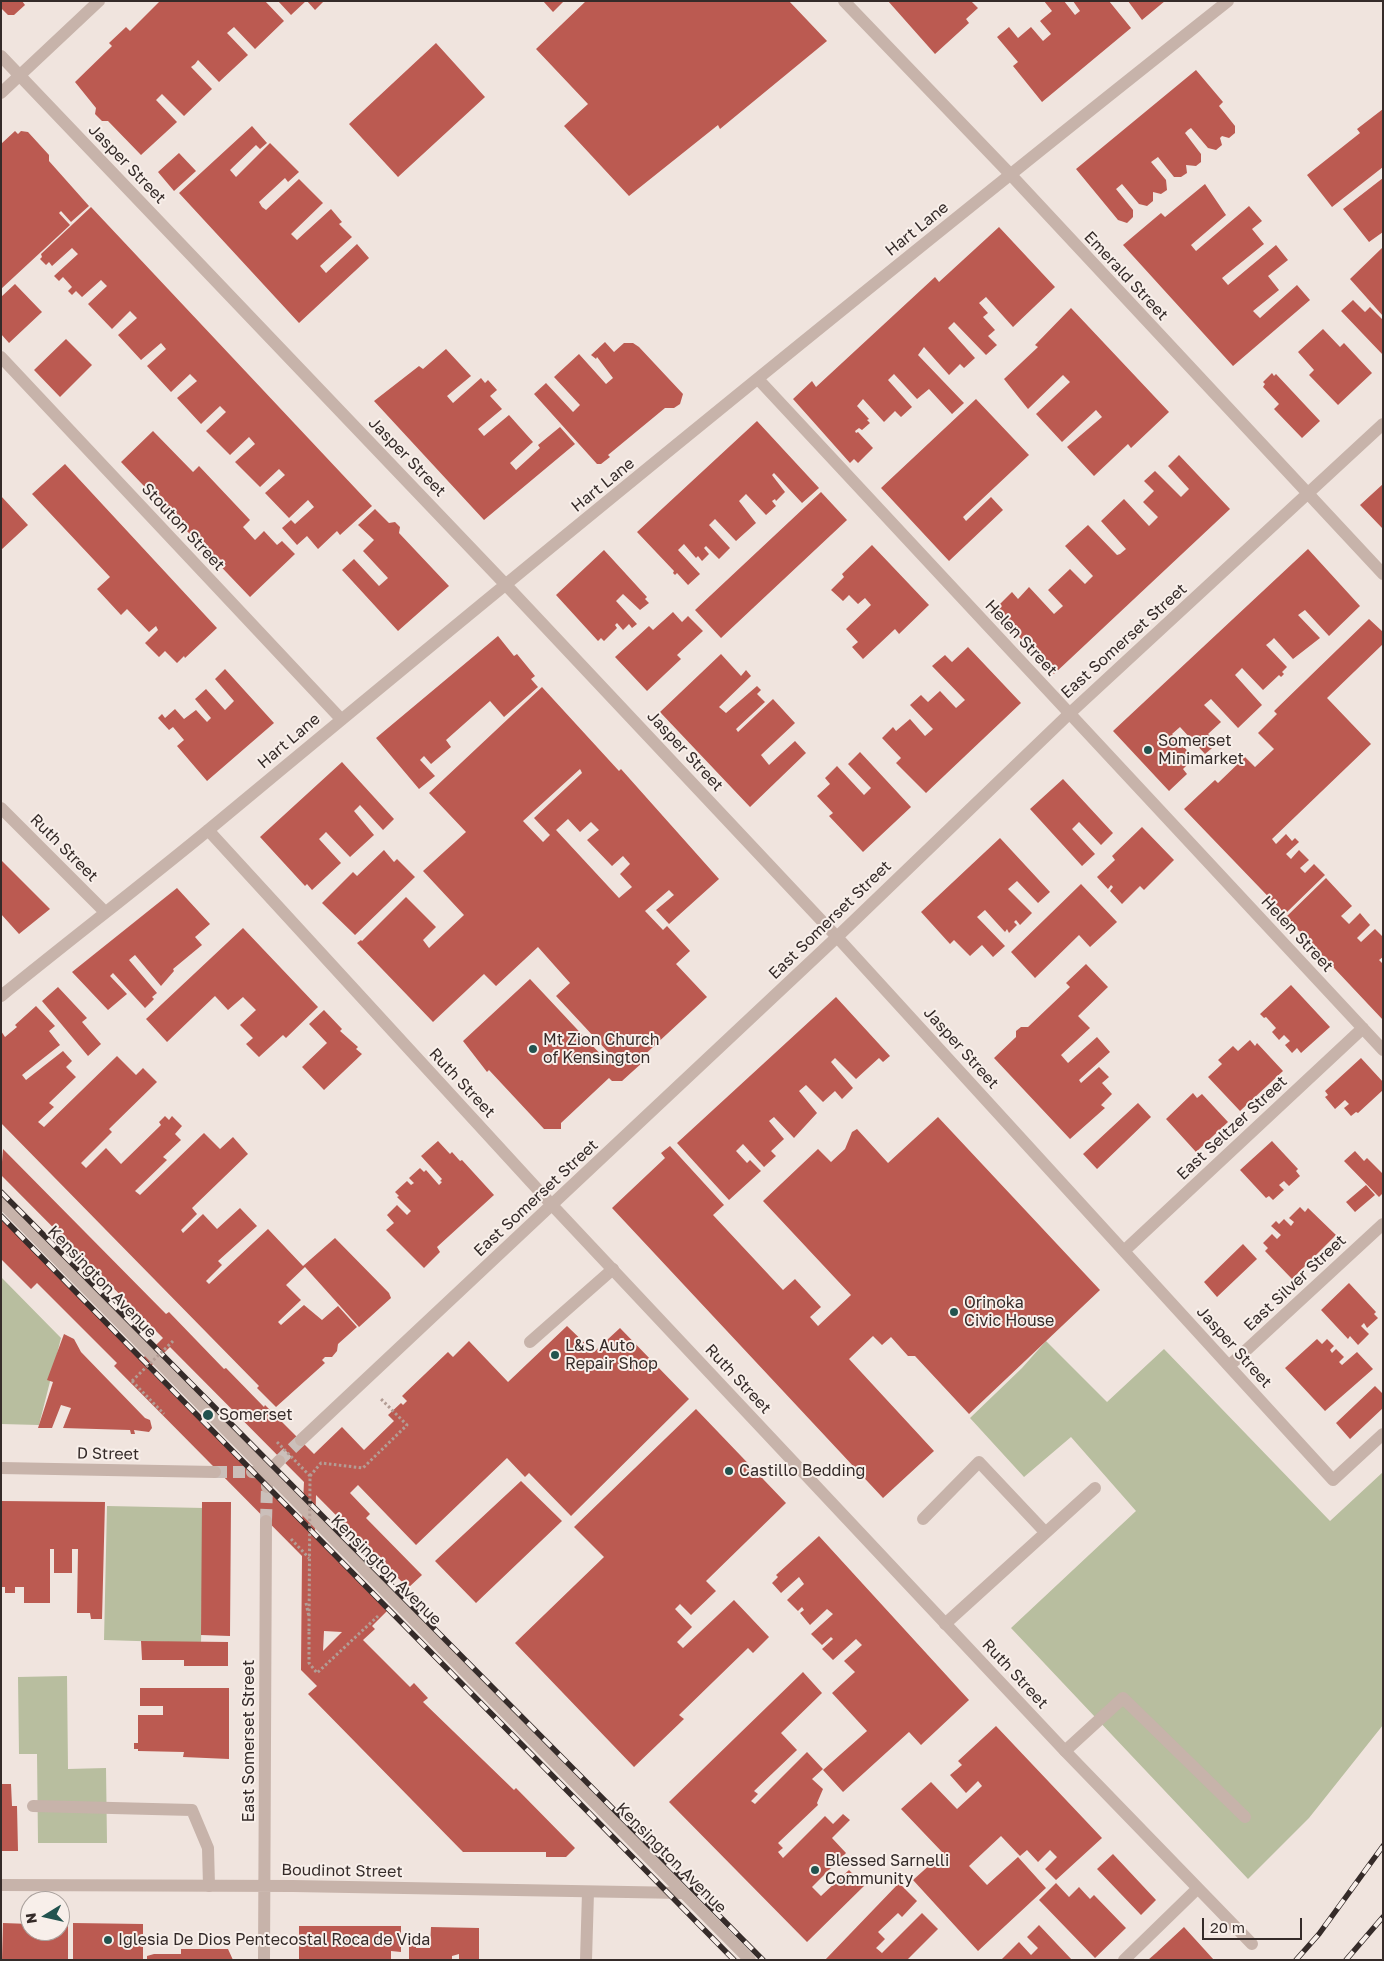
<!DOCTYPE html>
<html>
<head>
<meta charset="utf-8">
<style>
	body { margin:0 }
	#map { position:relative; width:1384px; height:1961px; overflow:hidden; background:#f0e4de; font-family:"Golos Text",sans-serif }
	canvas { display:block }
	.frame { position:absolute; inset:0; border:2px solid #352b29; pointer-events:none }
	.north { position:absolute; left:20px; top:1891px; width:50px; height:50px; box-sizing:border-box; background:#f8efea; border:1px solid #aaa19d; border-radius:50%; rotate:261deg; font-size:14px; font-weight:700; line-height:20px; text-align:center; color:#352b29 }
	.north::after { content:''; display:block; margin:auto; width:18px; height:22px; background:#22534f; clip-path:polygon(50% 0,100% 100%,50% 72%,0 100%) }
	.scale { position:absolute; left:1202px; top:1918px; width:100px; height:22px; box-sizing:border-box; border:2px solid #352b29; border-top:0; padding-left:6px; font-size:15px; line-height:18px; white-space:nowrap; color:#352b29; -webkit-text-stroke:4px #f8efea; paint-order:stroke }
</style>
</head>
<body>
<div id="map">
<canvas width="1384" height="1961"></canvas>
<div class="frame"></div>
<div class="north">N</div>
<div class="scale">20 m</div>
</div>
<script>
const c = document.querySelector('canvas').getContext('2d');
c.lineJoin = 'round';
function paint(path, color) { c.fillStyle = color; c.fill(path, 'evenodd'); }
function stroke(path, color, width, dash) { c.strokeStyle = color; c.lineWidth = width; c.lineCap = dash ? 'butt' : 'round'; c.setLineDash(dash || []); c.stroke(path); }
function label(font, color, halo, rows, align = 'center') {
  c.font = font + ' "Golos Text",sans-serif'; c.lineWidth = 4; c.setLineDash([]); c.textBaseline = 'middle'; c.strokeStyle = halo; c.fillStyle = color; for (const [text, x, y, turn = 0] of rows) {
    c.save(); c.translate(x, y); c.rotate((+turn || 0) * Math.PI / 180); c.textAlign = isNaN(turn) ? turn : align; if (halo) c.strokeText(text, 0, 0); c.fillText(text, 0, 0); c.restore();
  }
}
paint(new Path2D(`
	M1,1277L61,1338L39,1425L1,1424Z
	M1046,1341L1107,1402L1164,1349L1330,1521L1383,1472V1725L1309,1818L1248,1879L1011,1628L1136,1511L1071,1437L1024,1477L970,1418L1022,1368Z
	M107,1506L204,1508L201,1643L104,1640Z
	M67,1676L68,1769L106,1768L107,1843H38L37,1754H19L18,1677Z`), '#b8be9f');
paint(new Path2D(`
	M1,1H22L25,5L14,15H8L1,8Z
	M160,1H265L284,21L255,49L234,27L227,33L248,55L219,82L198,60L195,64L191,67L212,89L184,116L162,94L156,100L177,122L141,155L108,121H102L95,114L96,108L75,82L112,46L109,43L126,27L130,31Z
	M278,1H306L291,15Z
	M307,1H324L315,10Z
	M543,1H564L553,12Z
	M586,1H789L827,41L720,129L718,125L629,196L564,126L588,104L536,49Z
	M888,1H971L978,8L966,19L969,23L935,54Z
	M1044,1H1064L1075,15L1080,11L1073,1H1109L1131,28L1042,102L1013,66L1018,62L997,37L1009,27L1018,38L1031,27L1043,41L1051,34L1040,21L1052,11Z
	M1128,1H1165L1142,20Z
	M436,43L485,97L398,177L349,124Z
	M1196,70L1223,102L1219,106L1235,126V133L1229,138L1222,136L1220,138L1222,145L1216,150L1208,148L1191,128L1188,130L1185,133L1201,154V162L1196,166L1186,165L1187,173L1181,177H1174L1158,157L1151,162L1166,180L1167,190L1161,194L1153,192V201L1147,206L1139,204L1122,184L1116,189L1133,210V217L1127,223L1118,220L1076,169Z
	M1383,109V167L1332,207L1307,175L1360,133L1357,129Z
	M252,126L267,143L260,149L256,145L230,170L236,177L270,143L299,172L288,182L285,178L259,202L262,207L266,210L299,179L323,203L291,234L297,240L331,209L342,222L339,224L352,237L320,266L326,273L357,244L369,258L299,323L179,193Z
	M15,131L18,134L21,131L28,132L49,155V161L89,206L71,222L61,211L59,213L70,225L1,289V144Z
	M179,153L196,171L174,191L158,172Z
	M1383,178V232L1369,242L1343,209Z
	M1205,184L1226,215L1191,245L1196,251L1249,206L1262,221L1252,229L1264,244L1222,278L1228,285L1276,245L1288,260L1268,276L1279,290L1253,311L1260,318L1297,285L1310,300L1233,366L1123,245L1161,213L1165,217Z
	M91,207L372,506L340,535L337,531L318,549L307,536L297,545L282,528L291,520L295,524L314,507L308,500L289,518L265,493L285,475L279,469L260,487L235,462L255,444L249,437L230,455L206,431L226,412L220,406L201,424L177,398L197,381L190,374L171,392L147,366L166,349L161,343L141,360L118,335L137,318L130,311L112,329L88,304L107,286L101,280L82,297L76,291L72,295L68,291L72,287L63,277L59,281L54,276L78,254L72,248L52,266L49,262L46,265L40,259L42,257L41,254Z
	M999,227L1055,287L1013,327L986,297L979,303L988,313L983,317L995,330L988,336L997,345L986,355L954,322L948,328L975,358L964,368L960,364L949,375L924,347L918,355L964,403L952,414L929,389L917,399L894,374L888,380L912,407L901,417L895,411L884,422L863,399L857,406L869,419L867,420L870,423L862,430L859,428L855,431L856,433L858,432L873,448L858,463L854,459L850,463L793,399L812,381L816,387L935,277L939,282Z
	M1383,247V316L1350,279Z
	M15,284L42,312L9,343L1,334V297Z
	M1353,300L1365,312L1370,307L1383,320V355L1341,311Z
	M1071,308L1169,412L1131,448L1128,444L1094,476L1067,447L1102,417L1096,410L1062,442L1036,414L1070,382L1063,375L1028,409L1004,379L1038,347L1035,345Z
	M1323,329L1340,347L1344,343L1372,373L1338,405L1309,375L1314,370L1298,352Z
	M66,339L92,365L60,397L34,370Z
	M605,342L614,352L624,343H633L639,347L683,394L680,404L674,408H665L608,455L610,457L601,464H597L534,394L546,383L573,412L580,405L554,377L579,354L606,384L613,378L597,357L596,359L591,355Z
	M446,349L471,376L447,396L453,403L481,378L485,383L488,380L497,390L490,396L502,409L478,429L484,436L509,415L533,442L510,463L516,470L540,448L538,445L560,427L575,444L484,520L374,401L419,366L423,369Z
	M1272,373L1274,376L1276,374L1320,421L1302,438L1274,409L1279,404L1263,387L1265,384L1263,382Z
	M976,399L1029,455L963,517L966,521L991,497L1003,510L949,561L881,488Z
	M757,421L819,488L802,503L774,473L772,475L785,492L776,501L775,499L772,501L776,506L766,515L746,494L739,501L756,523L736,541L715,519L709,525L730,548L719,559L706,546L704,548L709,554L702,561L698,556L696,558L684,544L678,550L700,574L688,585L677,573L675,575L673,573L674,571L637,532Z
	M153,431L193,472L199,466L250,520L243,527L255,540L264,531L277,545L282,541L295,554L250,597L121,462Z
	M1179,455L1230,509L1054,674L994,610L1012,592L1018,599L1029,587L1054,614L1063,606L1048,590L1070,569L1085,584L1093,576L1065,546L1088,525L1117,555L1120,554L1126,549L1101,521L1124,499L1149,526L1158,517L1143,502L1154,491L1144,481L1155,471L1181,497L1189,489L1168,466Z
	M65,464L217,628L185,658L184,656L177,663L165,651L159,657L145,643L158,630L156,626L149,632L127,609L121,615L97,589L110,577L32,494Z
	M1383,484V529L1360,505Z
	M821,492L847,520L721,638L695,610Z
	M1,496L28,525L1,550Z
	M375,509L389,523L395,522L400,527L399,533L449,586L398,631L342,570L354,559L379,586L388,578L363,551L374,540L358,525Z
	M872,545L929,605L899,634L895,629L863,659L852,647L858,642L846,629L871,605L865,598L858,604L849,595L843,601L831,590L844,577L842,574Z
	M1308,549L1360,606L1329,636L1305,610L1298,615L1320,638L1293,659L1274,638L1271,641L1266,645L1287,667L1282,672L1284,674L1281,677L1279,675L1263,690L1242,668L1235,675L1262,705L1238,728L1211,699L1204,705L1221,722L1208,734L1218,743L1205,754L1180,727L1172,734L1194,758L1183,769L1187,774L1169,791L1113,731Z
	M604,550L647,597L645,599L649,603L640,610L623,594L616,601L637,624L632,628L629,624L623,630L617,623L615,625L617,628L604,641L601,638L598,641L556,595Z
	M673,612L682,622L688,616L703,631L677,655L681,659L647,691L615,657L649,626L653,630Z
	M1369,619L1383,632V644L1327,698L1371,744L1272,839L1276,844L1286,834L1292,841L1295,838L1299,842L1286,854L1291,859L1299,850L1309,860L1300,868L1305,873L1314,864L1325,875L1285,914L1184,809L1215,780L1218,783L1245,757L1255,767L1274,749L1258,733L1277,714L1274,711Z
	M498,636L514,656L517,654L535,676L531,679L538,687L504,717L490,701L446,740L451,747L431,764L424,756L420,760L435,776L419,789L376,738Z
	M968,647L1021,703L926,793L896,763L901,758L882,738L893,727L896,731L910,719L925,736L933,729L910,705L921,695L928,702L940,691L956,708L965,700L932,666L945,655L952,662Z
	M721,654L741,676L746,670L751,676L719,707L726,713L757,686L761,690L757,694L765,702L736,729L738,732L773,699L795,723L761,755L769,765L795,741L806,753L750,807L660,712Z
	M225,669L274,723L207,781L177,746L184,740L173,727L169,730L158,718L162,714L165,718L175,709L184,719L196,710L207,722L211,718L195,699L206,689L225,710L234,701L215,679Z
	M542,687L619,771L621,769L719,879L669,924L656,910L674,895L669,890L645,911L663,930L667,926L690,951L676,964L707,997L640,1059L643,1062L622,1081H612L609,1078L561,1123V1129H544L489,1070L487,1072L463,1041L530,979L604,1058L609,1053L556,996L570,983L538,947L496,986L484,974L433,1022L357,943L361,940L362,941L406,897L436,927L423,940L429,948L464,915L423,871L466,832L429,793ZM580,769L582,773L534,818L550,835L543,842L523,821ZM568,819L580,832L591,822L599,830L587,840L612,866L623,856L630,864L620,874L632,887L619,898L556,830Z
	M860,752L911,807L863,852L829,816L833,813L817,796L830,784L825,778L837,766L864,795L871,788L848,764Z
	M342,762L394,819L383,830L360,805L354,811L374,835L350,857L326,832L319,839L341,863L312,890L307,884L305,886L260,837Z
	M1063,779L1113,833L1101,845L1079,822L1072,829L1095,854L1082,866L1030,809Z
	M1142,827L1174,860L1144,890L1140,886L1122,904L1110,891L1113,887L1111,885L1108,889L1097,877L1115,860L1112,856Z
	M1000,838L1050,892L1038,903L1017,881L1008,889L1032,913L1020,925L1016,920L1014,922L1017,925L1009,933L1007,929L1005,932L985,910L977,917L1005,946L993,957L982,945L970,956L954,940L950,944L921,912Z
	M384,850L394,862L397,859L415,877L355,935L322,903L353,872L357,876Z
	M1,860L50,909L19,934L1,914Z
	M1326,878L1352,906L1341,916L1349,924L1360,913L1370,925L1357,938L1361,942L1375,929L1383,937V957L1379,960L1383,964V1020L1286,917Z
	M1081,884L1117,922L1090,947L1079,935L1035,978L1011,952Z
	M177,888L210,924L195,937L202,945L173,969L174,971L161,986L135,955L129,960L157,993L152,997L154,999L145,1008L113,973L110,976L127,994L108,1010L72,972Z
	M243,928L318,1007L286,1038L283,1035L259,1057L246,1044L253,1038L240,1025L256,1010L243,997L228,1010L215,996L167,1042L146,1019Z
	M1086,964L1108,987L1078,1016L1090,1028L1061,1055L1068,1063L1097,1037L1110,1052L1079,1080L1081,1083L1099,1067L1109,1077L1102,1083L1112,1094L1101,1105L1105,1108L1070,1139L994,1058L1016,1037V1031L1021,1027H1028L1070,987L1066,983Z
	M1291,985L1330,1027L1301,1053L1297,1048L1292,1053L1285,1045L1290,1041L1284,1035L1279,1040L1272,1032L1276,1028L1266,1017L1264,1018L1260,1014Z
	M58,987L87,1018L82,1022L101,1044L88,1056L42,1001Z
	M836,997L890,1056L883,1062L879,1058L856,1079L835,1058L831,1062L853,1088L842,1099L835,1091L823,1102L806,1085L799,1091L817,1113L794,1138L774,1117L769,1121L784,1139L771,1151L776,1156L764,1167L743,1144L736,1151L747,1163L750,1160L761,1171L729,1200L677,1143Z
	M36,1006L55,1026L49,1031L60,1045L22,1075L26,1080L63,1051L72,1061L66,1067L76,1077L49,1103L54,1107L38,1122L44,1127L117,1056L136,1075L143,1068L157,1082L109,1129L112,1132L81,1163L86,1168L106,1148L121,1164L161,1125L159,1122L165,1116L169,1120L172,1116L182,1126L175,1134L181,1140L163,1157L167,1160L135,1191L140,1195L204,1133L220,1149L233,1137L248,1154L192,1208L197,1214L181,1230L183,1233L203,1214L217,1229L240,1208L257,1226L218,1261L222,1265L206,1281L209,1284L268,1229L303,1266L335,1238L389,1293L391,1298L359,1327L305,1267L286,1285L301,1300L278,1322L281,1325L304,1305L322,1320L338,1306L357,1327L338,1344L337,1351L332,1357H325L322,1360L325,1363L276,1407L257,1388L259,1386L1,1123V1031L5,1037L17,1027L15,1025Z
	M324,1010L342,1029L340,1031L358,1047L356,1049L362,1054L324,1090L302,1067L327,1043L309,1024Z
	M1250,1040L1255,1046L1257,1043L1283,1071L1240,1111L1208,1077L1222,1064L1218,1060L1233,1046L1238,1051Z
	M1361,1058L1383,1082V1090L1358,1113L1356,1112L1351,1116L1344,1108L1349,1104L1345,1100L1335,1109L1325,1097L1328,1095L1325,1091Z
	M1193,1093L1197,1098L1202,1094L1228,1122L1196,1152L1166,1119Z
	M1138,1103L1151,1117L1097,1169L1083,1154Z
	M938,1117L1100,1290L969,1414L915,1356H908L891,1337L882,1345L873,1336L849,1359L934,1451L883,1498L612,1208L665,1158L661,1153L670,1146L724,1205L713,1215L783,1290L795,1279L821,1307L810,1317L818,1326L851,1295L763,1201L818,1149L831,1162L845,1149L852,1132L857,1129L888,1163Z
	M438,1141L450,1154L452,1152L460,1161L462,1160L494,1195L437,1247L440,1252L424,1268L386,1230L394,1223L387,1215L397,1205L407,1215L411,1211L397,1197L399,1196L395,1192L407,1181L411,1185L414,1183L409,1178L420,1168L424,1172L426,1170L439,1185L442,1182L440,1181L442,1179L421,1156Z
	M1272,1141L1298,1169L1296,1171L1300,1176L1289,1186L1284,1181L1279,1185L1284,1190L1273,1200L1269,1196L1266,1198L1240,1170Z
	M3,1149L166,1314L169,1312L224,1369L226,1368L264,1407L265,1405L314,1454L342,1427L364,1450L394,1421L388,1415L401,1403L403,1405L407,1401L402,1396L448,1352L453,1357L469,1341L508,1382L567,1326L594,1352L620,1328L689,1399L571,1516L529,1473L525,1477L507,1458L416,1545L358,1485L350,1493L370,1514L366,1518L422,1575L408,1588L316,1495L315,1538L387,1611L372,1626L375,1629L363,1640L410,1687L414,1683L428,1698L423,1702L514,1790L516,1788L575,1848L566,1857H546V1852H463L308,1694L317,1686L301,1670L302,1556L114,1366L117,1363L37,1283L31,1289L1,1259V1219L141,1360L163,1338L1,1175ZM170,1347L304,1482L302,1524L148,1369ZM324,1631L342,1632L323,1651Z
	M1355,1151L1364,1161L1367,1158L1383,1174V1193L1379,1197L1344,1161Z
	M1366,1185L1375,1195L1355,1212L1346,1202Z
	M1300,1207L1305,1212L1308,1208L1336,1235L1292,1279L1265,1251L1268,1248L1263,1243L1272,1234L1277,1239L1281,1235L1271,1226L1276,1221L1279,1224L1284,1219L1291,1226L1294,1222L1289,1218Z
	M1243,1244L1257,1259L1217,1297L1204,1282Z
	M1349,1283L1376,1312L1374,1314L1378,1318L1367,1328L1364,1323L1361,1326L1369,1334L1358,1345L1350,1336L1348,1339L1321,1310Z
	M64,1334L74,1339L81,1352L145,1418L150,1420L152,1428L149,1432L134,1430L135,1434H131L130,1430L63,1428L71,1408L61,1405L52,1428H38L53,1382L47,1380Z
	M1317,1339L1322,1344L1327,1339L1334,1346L1330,1350L1332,1353L1336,1349L1344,1357L1339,1362L1342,1365L1357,1352L1373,1369L1325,1411L1285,1368Z
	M1375,1386L1383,1394V1408L1350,1439L1336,1423Z
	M696,1409L786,1503L706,1581L716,1591L691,1615L680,1604L675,1609L692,1627L677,1642L683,1648L734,1600L769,1637L753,1653L748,1648L679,1715L684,1719L634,1767L515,1643L604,1557L574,1527Z
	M521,1481L562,1521L476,1603L435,1561Z
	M1,1501L105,1502L102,1619H91L90,1613H77L78,1549H72V1573H54V1549H50V1603H24V1587H15V1593H5V1587H1Z
	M202,1502H231L230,1636L201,1635Z
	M819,1536L969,1700L921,1745L909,1732L843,1792L823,1770L867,1731L832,1693L855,1672L844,1661L862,1645L856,1639L833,1660L822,1649L833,1639L831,1637L822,1645L811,1634L833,1614L827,1609L810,1625L800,1613L804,1610L802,1607L798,1611L787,1600L804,1584L799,1577L781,1593L772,1583L778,1577L776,1575Z
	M141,1641L228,1642V1666H184V1660H142Z
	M803,1672L822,1693L781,1733L797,1750L754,1791L758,1794L751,1801L755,1804L807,1752L823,1769L812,1779L823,1789L817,1803L818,1805L778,1843L783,1848L778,1852L783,1858L825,1816L833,1824L843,1814L850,1820L832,1838L846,1853L812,1887L821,1896L849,1870L864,1886L807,1942L669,1802Z
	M140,1688H229V1759L183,1757L184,1752L138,1751V1749H134V1743H138V1715H163V1706H140Z
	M996,1726L1102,1838L1056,1880L1045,1869L1057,1857L1050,1850L1038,1862L1027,1850L1020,1856L1001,1836L969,1866L987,1885L1018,1857L1046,1888L978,1951L913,1880L943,1853L901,1809L931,1782L957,1809L982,1786L978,1781L966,1793L950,1775L962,1765L958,1761Z
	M1,1784H11L12,1806H17L18,1851H1Z
	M1113,1854L1156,1900L1141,1915L1097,1869Z
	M899,1883L917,1901L902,1917L898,1913L878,1932L885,1939L876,1948L882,1953L922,1913L938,1929L907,1960H825Z
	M1056,1883L1069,1897L1079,1887L1090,1899L1094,1895L1126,1928L1095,1958L1039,1900Z
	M3,1923L30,1924V1931H60V1924L68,1925V1960H2Z
	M73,1923L143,1924V1960H73Z
	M1039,1925L1072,1960H1001L1019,1942L1031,1955L1038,1948L1027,1937Z
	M299,1926H401V1952L391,1951V1960H299Z
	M431,1927L479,1928V1960H459V1954L452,1956V1960L409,1959V1943H416V1948H430Z
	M1184,1927L1214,1960H1148L1156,1953Z
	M181,1949H228L233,1960H147V1956L154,1954H181Z`), '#bb5a51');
stroke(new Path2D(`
	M279,1461L301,1440
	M215,1472H252
	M266,1521L267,1487`), '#cbbfba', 12, [12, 6]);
stroke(new Path2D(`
	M132,1381L164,1414
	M310,1476L321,1463L363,1468L407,1425L380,1398
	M291,1539L309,1558
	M306,1603L309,1617
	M309,1632V1663L317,1673L378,1616`), '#b39d95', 3, [2.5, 2.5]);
stroke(new Path2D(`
	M530,1342L613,1269
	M923,1519L979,1462L1045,1532
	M945,1624L1095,1488
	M1065,1751L1123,1698L1245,1817
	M33,1806L192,1810L208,1848L209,1886
	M586,1960L588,1892`), '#c7b3aa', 12);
stroke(new Path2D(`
	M844,1L1010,174L1383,574
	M1,56L506,585L837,937L1333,1480L1383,1434
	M1,93L99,1
	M1,357L341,719
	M758,379L1383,1050
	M1,808L104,911
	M208,830L552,1205L1065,1751L1252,1944
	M1,996C71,939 143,884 212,827C548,548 886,272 1228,1
	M1124,1251L1363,1028
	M1229,1366L1383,1224
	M301,1440L837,937L1069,714L1383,424
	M1,1468L215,1472
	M252,1472L267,1473
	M267,1487V1473L279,1461
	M1,1885L293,1886L683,1893
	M264,1960L266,1521
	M1124,1960L1197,1889`), '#c7b3aa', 12);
stroke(new Path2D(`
	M1,1202L750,1960`), '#c7b3aa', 12);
const rail = new Path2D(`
	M1,1192L763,1960
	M1,1216L734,1960
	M1296,1960L1319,1934L1383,1846
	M1346,1960L1383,1917`);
stroke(rail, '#352b29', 5.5);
stroke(rail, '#f8efea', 4, [11]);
stroke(new Path2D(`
	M132,1381L173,1341
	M277,1442L310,1476L309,1632`), '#b39d95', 3, [2.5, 2.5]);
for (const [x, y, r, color] of [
	[1148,750,5,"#22534f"],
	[533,1049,5,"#22534f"],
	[954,1312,5,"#22534f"],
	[555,1355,5,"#22534f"],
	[208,1415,6,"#22534f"],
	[729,1471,5,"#22534f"],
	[815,1870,5,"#22534f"],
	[108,1940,5,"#22534f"]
]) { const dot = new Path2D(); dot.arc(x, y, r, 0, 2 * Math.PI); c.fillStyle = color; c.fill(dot); stroke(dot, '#f8efea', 2); }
label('16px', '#352b29', '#f8efea', [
	["Jasper Street",127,164,46],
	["Hart Lane",917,229,-39],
	["Emerald Street",1126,276,47],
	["Jasper Street",407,457,46],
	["Hart Lane",603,485,-39],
	["Stouton Street",183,527,47],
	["Helen Street",1021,638,47],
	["East Somerset Street",1124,641,-42],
	["Hart Lane",289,741,-40],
	["Jasper Street",685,751,47],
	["Ruth Street",64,848,45],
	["East Somerset Street",830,920,-44],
	["Helen Street",1297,934,47],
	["Jasper Street",961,1048,48],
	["Ruth Street",462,1083,47],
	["East Seltzer Street",1232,1128,-43],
	["East Somerset Street",536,1198,-43],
	["Kensington Avenue",102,1282,46],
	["East Silver Street",1295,1283,-43],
	["Jasper Street",1234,1347,48],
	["Ruth Street",738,1379,47],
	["D Street",108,1454,1],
	["Kensington Avenue",386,1570,45],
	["Ruth Street",1015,1674,47],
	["East Somerset Street",249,1741,-90],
	["Kensington Avenue",671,1858,45],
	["Boudinot Street",342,1871,1]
]);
label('16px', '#352b29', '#f8efea', [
	["Somerset",1158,741],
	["Minimarket",1158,759],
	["Mt Zion Church",543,1040],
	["of Kensington",543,1058],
	["Orinoka",964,1303],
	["Civic House",964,1321],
	["L&S Auto",565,1346],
	["Repair Shop",565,1364],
	["Somerset",219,1415],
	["Castillo Bedding",739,1471],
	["Blessed Sarnelli",825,1861],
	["Community",825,1879],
	["Iglesia De Dios Pentecostal Roca de Vida",118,1940]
], 'left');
</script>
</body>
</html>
